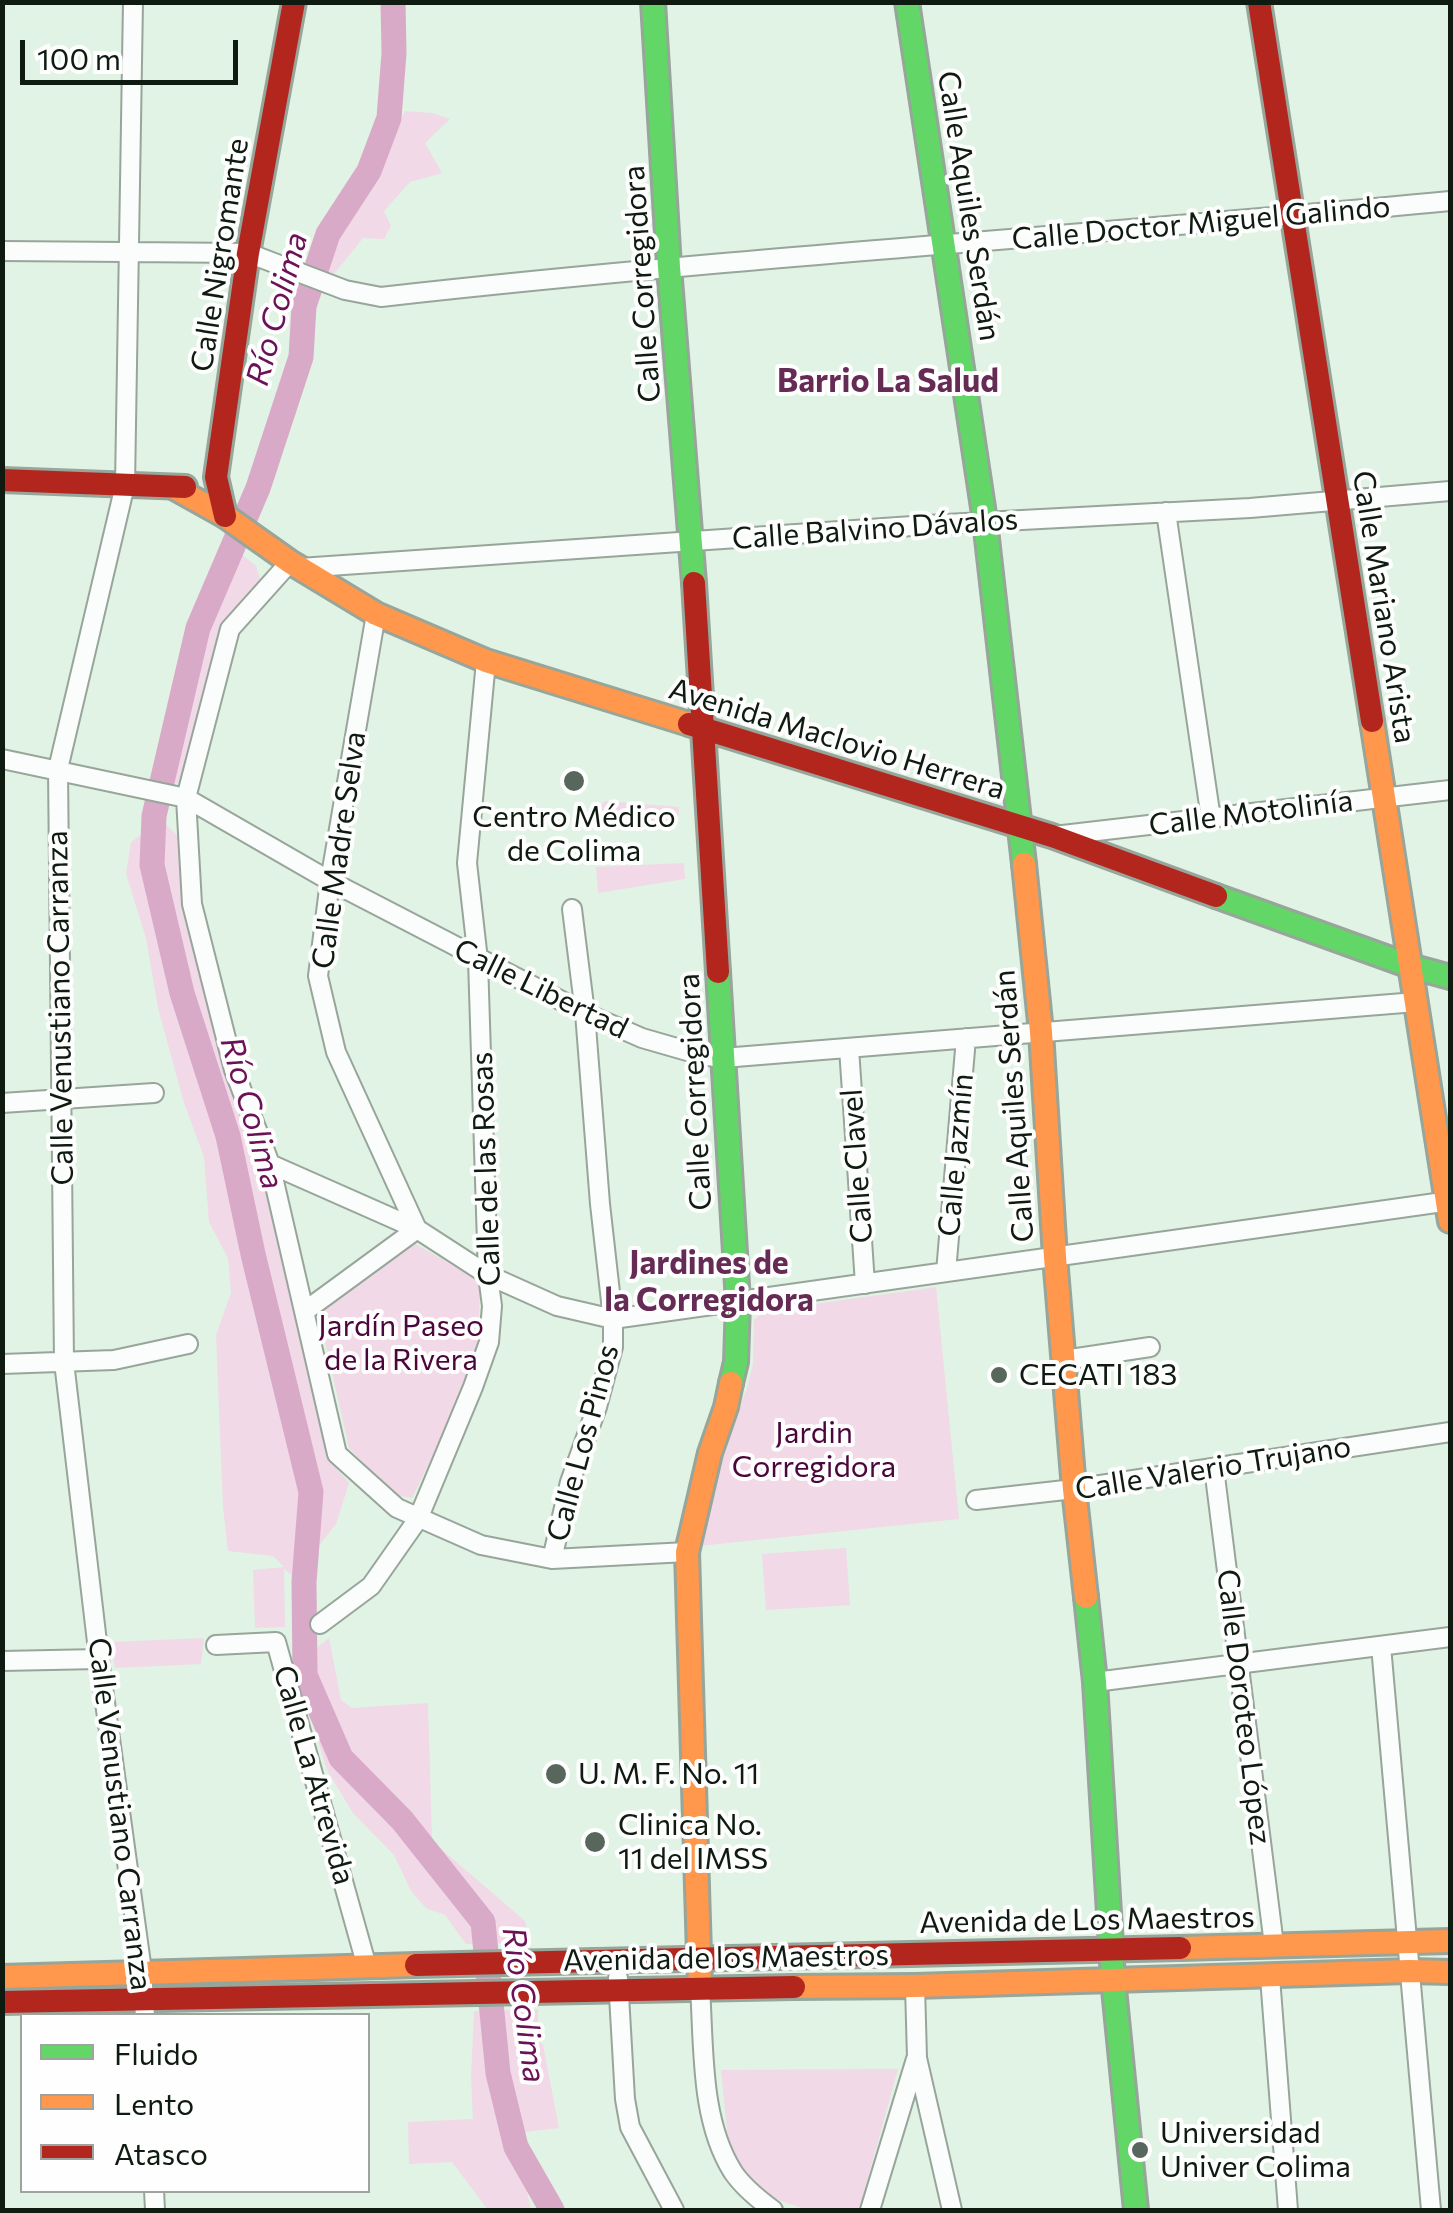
<!DOCTYPE html>
<html>
<head>
<meta charset="utf-8">
<style>
	body { margin:0 }
	#map { position:relative; width:1453px; height:2213px; overflow:hidden; background:#e1f3e4; font-family:Commissioner,sans-serif }
	canvas { display:block }
	.frame { position:absolute; inset:0; border:5px solid #0f1b11; pointer-events:none }
	.legend { position:absolute; left:20px; top:2013px; width:350px; height:180px; box-sizing:border-box; background:#fefefe; border:2px solid #9ea39f; margin:0; padding:12px 18px; list-style:none; font-size:30px; color:#0f1b11 }
	.legend li { display:flex; align-items:center; gap:20px; height:50px }
	.legend b { width:50px; border:2px solid #9ea39f }
	.scale { position:absolute; left:20px; top:40px; width:218px; height:45px; box-sizing:border-box; border:5px solid #0f1b11; border-top:0; padding-left:12px; font-size:30px; line-height:35px; white-space:nowrap; color:#0f1b11; -webkit-text-stroke:8px #fefefe; paint-order:stroke }
</style>
</head>
<body>
<div id="map">
<canvas width="1453" height="2213"></canvas>
<div class="frame"></div>
<ul class="legend">
<li><b style="height:12px;background:#63d668"></b>Fluido</li>
<li><b style="height:12px;background:#ff974d"></b>Lento</li>
<li><b style="height:12px;background:#b3261e"></b>Atasco</li>
</ul>
<div class="scale">100 m</div>
</div>
<script>
const c = document.querySelector('canvas').getContext('2d');
c.lineJoin = 'round';
function paint(path, color) { c.fillStyle = color; c.fill(path, 'evenodd'); }
function stroke(path, color, width, dash) { c.strokeStyle = color; c.lineWidth = width; c.lineCap = dash ? 'butt' : 'round'; c.setLineDash(dash || []); c.stroke(path); }
function label(font, color, halo, rows, align = 'center') {
  c.font = font + ' Commissioner,sans-serif'; c.lineWidth = 8; c.setLineDash([]); c.textBaseline = 'middle'; c.strokeStyle = halo; c.fillStyle = color; for (const [text, x, y, turn = 0] of rows) {
    c.save(); c.translate(x, y); c.rotate((+turn || 0) * Math.PI / 180); c.textAlign = isNaN(turn) ? turn : align; if (halo) c.strokeText(text, 0, 0); c.fillText(text, 0, 0); c.restore();
  }
}
paint(new Path2D(`
	M405,111L432,113L450,119L425,143L442,173L410,182L384,211L391,226L384,239L363,238L334,274L322,270L333,235L378,165Z
	M240,553L256,566L260,579L225,623L182,784L167,782L170,762L185,727L184,703L194,683L203,629L214,620C211,597 223,569 240,553Z
	M605,801L679,807L678,821L593,826V813Z
	M162,820L180,839L183,897L227,1080L261,1170L331,1462L349,1483L336,1524L294,1577L284,1569L285,1627L255,1628L253,1570L284,1567L273,1556L228,1551L223,1507L216,1335L231,1293L228,1258L209,1222L204,1157L184,1103L158,1008L146,938L126,874L131,842Z
	M684,863L685,879L598,893L596,867Z
	M414,1243L481,1282L477,1344L458,1404L412,1498L392,1494L349,1448L319,1314Z
	M936,1287L959,1519L699,1546L723,1453L747,1388L753,1364L754,1320L764,1311Z
	M846,1548L850,1605L766,1610L762,1554Z
	M204,1638L201,1664L115,1668L111,1642Z
	M329,1638L341,1700L352,1708L428,1703L432,1841L525,1921L530,1943L466,1944L445,1915L426,1908L411,1891L394,1855L353,1813L327,1770L295,1666Z
	M538,2009V2040L543,2045L559,2128L507,2134L527,2191L531,2210H488L452,2162L409,2164L408,2122L473,2119L471,2078L474,2011Z
	M898,2069L859,2210H808L778,2200L748,2181L737,2165L728,2140L721,2070Z`), '#f1d9e7');
stroke(new Path2D(`
	M393,2L394,53L389,118L369,171L328,234L304,306L301,357L258,488L198,628L154,816L152,865L182,993L228,1136L253,1254L311,1492L304,1582L305,1675L341,1758L402,1820L483,1922L498,2073L516,2147L552,2210`), '#d9aac8', 25);
const street = new Path2D(`
	M133,2L125,485L58,769L64,1362L99,1659L142,1971L145,2016
	M2,251L248,253L345,290L381,297C737,257 1094,235 1450,201
	M1166,512L1211,819
	M290,562L230,629L186,798L192,904L234,1070L270,1164L337,1454L397,1508L481,1545L552,1559L687,1552
	M300,568L927,525L1250,508L1450,491
	M2,759L186,798L330,881L585,1013L642,1038L701,1055L723,1058L1416,1002
	M1054,836L1450,790
	M849,1048L865,1284
	M2,1103L154,1093
	M270,1164L417,1229L488,1275L557,1306L613,1319L1450,1201
	M946,1272L966,1038
	M305,1311L417,1229L336,1052L318,976L330,881L376,614
	M1064,1360L1150,1347
	M2,1364L114,1360L188,1344
	M1214,1468L1274,1945
	M976,1500L1074,1489L1450,1432
	M552,1559L570,1482L597,1407L613,1347V1319L600,1204L585,1013L572,909
	M320,1624L371,1586L418,1519L473,1387L489,1342L492,1306L488,1275L478,960L467,863L486,661
	M216,1645L276,1642L367,1967
	M1381,1646L1431,2210
	M2,1661L99,1659
	M1095,1682L1450,1637
	M1270,1977L1288,2210
	M618,1978L625,2099L630,2127L674,2210
	M915,1986L917,2058L952,2210
	M700,1988C704,2047 700,2120 733,2172C743,2187 758,2199 773,2210
	M154,2190L155,2210
	M870,2210L916,2059`);
const fast = new Path2D(`
	M653,2L669,267L694,583
	M907,2L985,521L1024,864
	M1216,896L1410,966L1450,977
	M718,972L738,1302L736,1362L731,1383
	M1086,1597L1095,1682L1113,1979L1136,2210`);
const slow = new Path2D(`
	M173,487L225,516L290,562L376,614L486,661L689,724
	M1372,721L1450,1221
	M1024,864L1041,1032L1055,1257L1074,1489L1086,1597
	M1180,1948L1450,1941
	M2,1977L416,1965
	M794,1987L915,1986L1409,1971L1450,1972
	M700,1988L687,1552L710,1453L726,1407L731,1383`);
const jam = new Path2D(`
	M1259,2L1372,721
	M2,480L185,487
	M225,516L216,477L248,253L294,2
	M694,583L718,972
	M689,724L1052,836L1216,896
	M416,1965L1180,1948
	M2,2002L794,1987`);
stroke(street, '#97a59a', 22);
stroke(fast, '#97a59a', 28);
stroke(slow, '#97a59a', 28);
stroke(jam, '#97a59a', 28);
stroke(street, '#fafdfb', 18);
stroke(fast, '#63d668', 22);
stroke(slow, '#ff974d', 22);
stroke(jam, '#b3261e', 22);
for (const [x, y, r, color] of [
	[574,781,12,"#58675b"],
	[999,1375,10,"#58675b"],
	[556,1774,12,"#58675b"],
	[595,1842,12,"#58675b"],
	[1140,2150,10,"#58675b"]
]) { const dot = new Path2D(); dot.arc(x, y, r, 0, 2 * Math.PI); c.fillStyle = color; c.fill(dot); stroke(dot, '#fefefe', 4); }
label('30px', '#0f1b11', '#fefefe', [
	["Calle Aquiles Serdán",969,206,81],
	["Calle Doctor Miguel Galindo",1201,223,-5],
	["Calle Nigromante",220,255,-81],
	["Calle Corregidora",642,284,-94],
	["Calle Balvino Dávalos",875,529,-4],
	["Calle Mariano Arista",1384,607,81],
	["Avenida Maclovio Herrera",837,739,17],
	["Calle Motolinía",1251,813,-7],
	["Calle Madre Selva",339,850,-82],
	["Calle Libertad",541,989,26],
	["Calle Venustiano Carranza",60,1008,-91],
	["Calle Corregidora",695,1092,-93],
	["Calle Aquiles Serdán",1014,1106,-94],
	["Calle Jazmín",956,1155,-85],
	["Calle Clavel",857,1166,-94],
	["Calle de las Rosas",486,1169,-92],
	["Calle Los Pinos",583,1443,-75],
	["Calle Valerio Trujano",1213,1468,-9],
	["Calle Doroteo López",1244,1707,83],
	["Calle La Atrevida",314,1775,74],
	["Calle Venustiano Carranza",120,1814,83],
	["Avenida de Los Maestros",1087,1920,-1],
	["Avenida de los Maestros",726,1958,-1]
]);
label('30px', '#0f1b11', '#fefefe', [
	["Centro Médico",574,817,"center"],
	["de Colima",574,851,"center"],
	["CECATI 183",1019,1375],
	["U. M. F. No. 11",578,1774],
	["Clinica No.",618,1825],
	["11 del IMSS",618,1859],
	["Universidad",1160,2133],
	["Univer Colima",1160,2167]
], 'left');
label('30px', '#4b073b', '#fefefe', [
	["Jardín Paseo",401,1326],
	["de la Rivera",401,1360],
	["Jardin",814,1433],
	["Corregidora",814,1467]
]);
label('italic 32px', '#6b1156', '#fefefe', [
	["Río Colima",277,309,-75],
	["Río Colima",252,1113,74],
	["Río Colima",524,2005,82]
]);
label('bold 32px', '#652b54', '#fefefe', [
	["Barrio La Salud",888,381],
	["Jardines de",709,1263],
	["la Corregidora",709,1300]
]);
</script>
</body>
</html>
